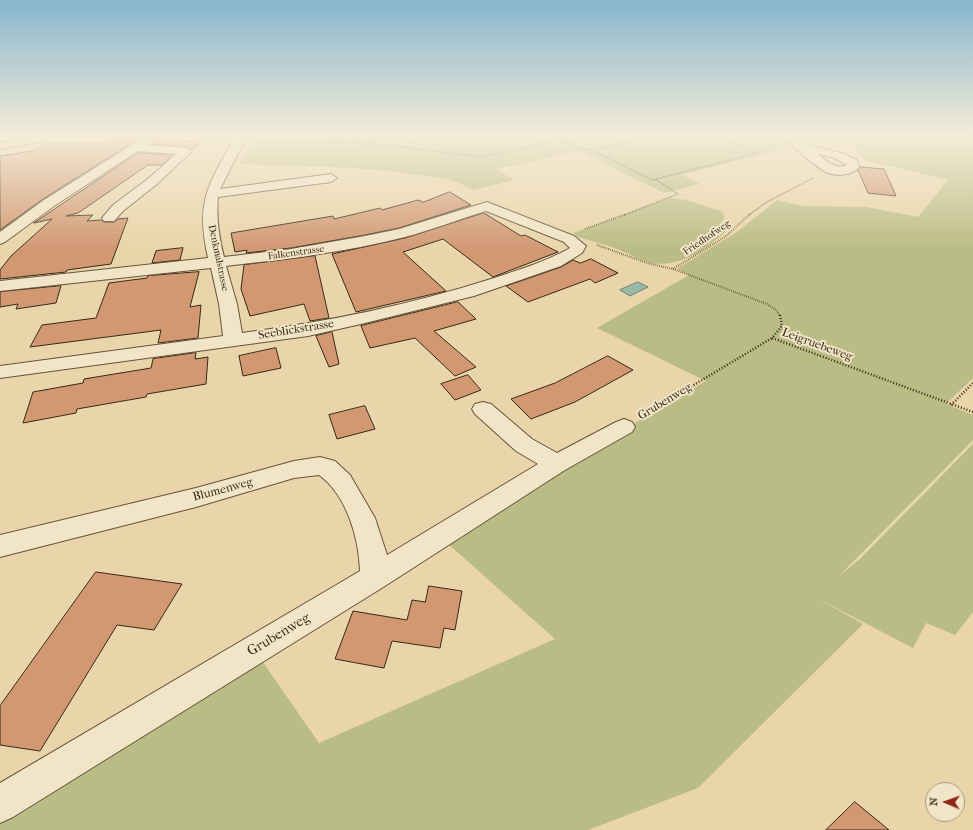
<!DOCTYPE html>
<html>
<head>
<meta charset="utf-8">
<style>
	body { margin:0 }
	#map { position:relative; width:973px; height:830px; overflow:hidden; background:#e9d5a9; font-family:"IM FELL French Canon",serif }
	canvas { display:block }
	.north { position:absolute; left:925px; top:782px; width:40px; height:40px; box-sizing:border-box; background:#f1e4c7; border:1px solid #a79981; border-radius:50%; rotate:272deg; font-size:11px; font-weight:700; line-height:16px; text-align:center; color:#372917 }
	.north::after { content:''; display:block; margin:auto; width:14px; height:18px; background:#8f2418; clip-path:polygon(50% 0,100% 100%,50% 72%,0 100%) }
</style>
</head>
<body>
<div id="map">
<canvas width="973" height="830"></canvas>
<div class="north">N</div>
</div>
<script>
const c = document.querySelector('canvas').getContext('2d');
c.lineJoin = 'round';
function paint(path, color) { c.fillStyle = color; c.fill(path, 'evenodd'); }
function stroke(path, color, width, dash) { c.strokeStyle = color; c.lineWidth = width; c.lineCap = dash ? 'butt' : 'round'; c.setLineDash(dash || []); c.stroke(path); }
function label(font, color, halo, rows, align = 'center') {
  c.font = font + ' "IM FELL French Canon",serif'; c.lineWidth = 4; c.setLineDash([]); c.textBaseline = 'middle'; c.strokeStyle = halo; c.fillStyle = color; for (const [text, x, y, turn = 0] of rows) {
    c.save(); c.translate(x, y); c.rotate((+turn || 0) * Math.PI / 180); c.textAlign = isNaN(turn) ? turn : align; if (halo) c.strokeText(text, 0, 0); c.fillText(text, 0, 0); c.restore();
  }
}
paint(new Path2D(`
	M251,135H781L791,147L682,175L700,184L664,193L580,151L496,169L514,180L473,190C455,178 432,177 411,174C355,166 297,166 240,164L255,138Z
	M845,135H956L973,137V378L946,404L973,415V440L837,578L861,558L973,444V612L955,635L926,623L913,648L817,598L863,624L698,788L588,830H0V816L262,661L319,743L555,639L447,543L562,466L706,381L597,328L689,275L677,269L737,232L777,200L802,206L866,207L918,217L948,180L864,160Z
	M670,198L687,200L723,212L724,219L719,226L725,232C707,250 677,268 651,263C639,261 629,253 617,249C604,244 590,241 576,236L573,233Z`), '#babc85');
const water = new Path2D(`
	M638,282L648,287L630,296L620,290Z`);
paint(water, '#97b9a6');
stroke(water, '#717f6d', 1);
const building = new Path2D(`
	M111,138L138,139L43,199L0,230V156L33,151L48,143L103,142Z
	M157,140L202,142L192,149L186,146L152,144Z
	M138,153L172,155L162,165H148L78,213L66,216L93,215L87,221L101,220L104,222H114L118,219L128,218L111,264L67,270L66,272L0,279V270L11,256L52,219L34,223Z
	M860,167L884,169L896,196L868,193L858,170Z
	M450,192L471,205L399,228L365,235L291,248L246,253L247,250L235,252L231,233L333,216L334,219L380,208L382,210L418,200L423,202Z
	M484,213L521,236L525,235L558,252L493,277L443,239L403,252L446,291L356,312L332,254L405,238Z
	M183,248L180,260L152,263L156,251Z
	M315,256L329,318L310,321L304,304L250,316L241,289L244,265Z
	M591,259L618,273L595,283L590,279L528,302L506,286L561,267L573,260L580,263Z
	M199,272L190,307L201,305L198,338L158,343L161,330L30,347L42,325L96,318L109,283L147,278L148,276Z
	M61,286L56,303L16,309L18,304L0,307V292Z
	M458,302L476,319L434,331L476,367L455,376L415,338L370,348L361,326Z
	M332,332L339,364L329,367L316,336Z
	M276,348L281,368L243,376L239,356Z
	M196,353L195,359L208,357L206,384L147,394L146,397L77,409L76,413L23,423L33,392L83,383L84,379L151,368L153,359Z
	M608,356L633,370L575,402L531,419L511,399L555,383Z
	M468,375L481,390L455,400L441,384Z
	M365,406L375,429L337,439L329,415Z
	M96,572L182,584L154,630L117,625L40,751L0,745V706Z
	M429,586L462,591L455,630L444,628L440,648L392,641L384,668L335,659L353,611L407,620L412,600L425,602Z
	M855,802L889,830H826Z`);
paint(building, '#d19872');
stroke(building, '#372917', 1);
const minor = new Path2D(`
	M40,135H57L40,142L0,149V143Z
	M148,135H161L148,145L186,148L192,151L157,184L123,211L114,221H104L102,218L113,205L149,178L176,154L138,151L54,206L5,242L0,244V232L44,200Z
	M202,135H238L244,142L220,189L331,174L337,178L331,182L218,197C216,218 219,237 224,257L291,249L365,236L399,229L487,202L574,236L586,246L582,253L561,266L474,296L361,324L308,336L0,378V366L223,336L219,304L211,268L0,291V281L208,258C196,203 206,189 232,142C224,134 209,143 202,135ZM486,211L564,242L570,248C545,262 518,270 491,279C410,305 326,322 242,333L237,304L226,266C286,259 346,252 405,237C432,230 459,219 486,211Z
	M783,135H795L807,145L842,153L857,160L859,167C853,176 833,177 824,171C813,164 790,145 783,135ZM818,154L834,158L847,165C835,170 827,161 818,154Z
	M483,402L491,404L532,439L557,453L616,422L624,419L632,422L635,427L632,432L565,470L385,586L13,817L0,823V783L360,571C359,539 347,495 319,475L294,478L196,507L0,557V535L196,488L294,461L320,457L335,461L350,475L375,518L387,555L538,464L516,451L475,414L472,409L475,404Z`);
stroke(minor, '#64543c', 2);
stroke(new Path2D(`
	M341,135L332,142L385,145L482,157L581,135
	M553,135L580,149L592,150L652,180L758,153L713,135
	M842,135L846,141
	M256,142H332
	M367,144L387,135
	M404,147L409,143L431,135
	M593,150L661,135
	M624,215L678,194L655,179
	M749,215L765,203L813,178`), '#372917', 1.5, [0.5, 1]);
stroke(new Path2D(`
	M585,229L626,214
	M597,245L647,263L673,269L767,304L776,310L780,316
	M673,269L725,237L750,214`), '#372917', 2, [0.5, 1.5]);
stroke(new Path2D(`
	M780,315L782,326L772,338L973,412
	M951,405L973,383
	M642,416L772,338`), '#372917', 2.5, [1, 2]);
paint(minor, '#f1e4c7');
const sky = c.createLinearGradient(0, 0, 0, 251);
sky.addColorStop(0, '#87b6ce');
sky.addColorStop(0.54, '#f5ecd8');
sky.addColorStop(1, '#f5ecd800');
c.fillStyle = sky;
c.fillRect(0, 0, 973, 251);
label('10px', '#372917', '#f1e4c7', [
	["Friedhofweg",707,238,-34],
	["Falkenstrasse",296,253,-8],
	["Denkmalstrasse",218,258,78]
]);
label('12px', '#372917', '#f1e4c7', [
	["Seeblickstrasse",296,330,-9],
	["Leigruebeweg",817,345,20],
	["Grubenweg",665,402,-31],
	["Blumenweg",223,490,-15]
]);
label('14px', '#372917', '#f1e4c7', [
	["Grubenweg",279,635,-31]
]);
</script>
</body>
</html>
